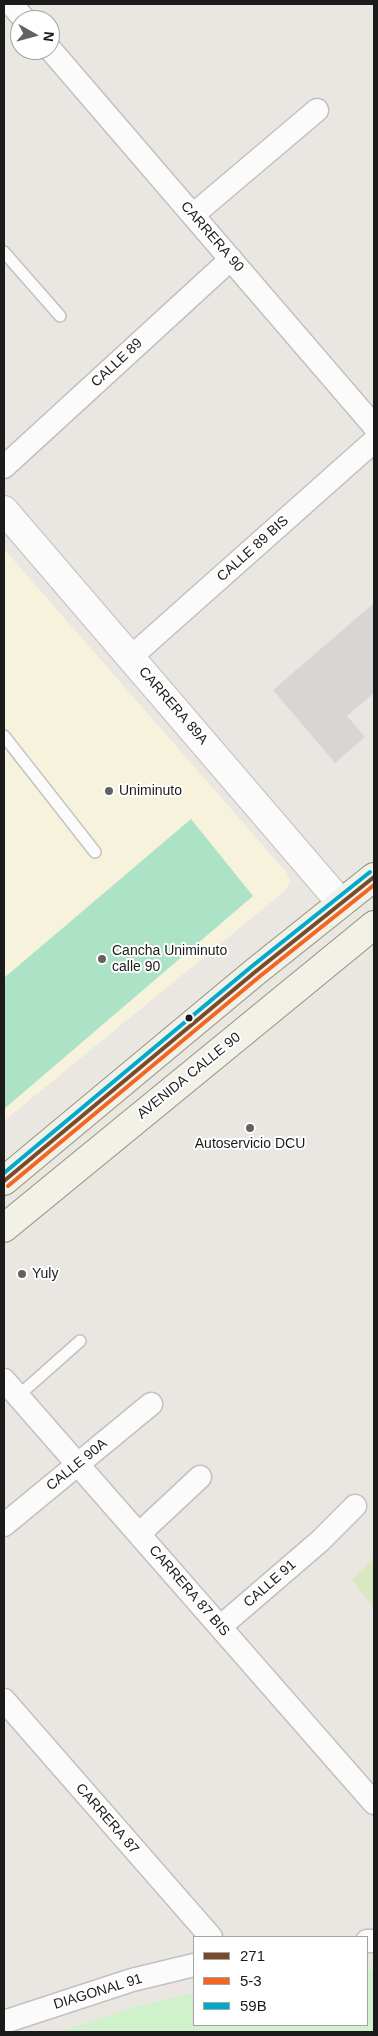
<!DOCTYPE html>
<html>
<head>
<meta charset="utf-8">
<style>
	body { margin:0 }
	#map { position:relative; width:378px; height:2036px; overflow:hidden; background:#eae6e2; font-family:Arial,sans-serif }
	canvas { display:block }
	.frame { position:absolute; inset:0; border:5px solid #1b1b1b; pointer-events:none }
	.legend { position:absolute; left:193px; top:1936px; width:175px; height:90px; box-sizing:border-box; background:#fff; border:1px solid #a4a4a4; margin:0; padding:6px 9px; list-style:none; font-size:15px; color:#1b1b1b }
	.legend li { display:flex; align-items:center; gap:10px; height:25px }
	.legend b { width:25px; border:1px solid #a4a4a4 }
	.north { position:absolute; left:10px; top:10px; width:50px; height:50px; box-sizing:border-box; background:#fff; border:1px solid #a4a4a4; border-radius:50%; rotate:97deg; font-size:14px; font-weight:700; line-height:20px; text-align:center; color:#1b1b1b }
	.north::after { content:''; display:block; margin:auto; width:18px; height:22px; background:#636261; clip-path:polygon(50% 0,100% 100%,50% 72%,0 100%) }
</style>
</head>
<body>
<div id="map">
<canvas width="378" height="2036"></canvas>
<div class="frame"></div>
<ul class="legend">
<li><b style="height:6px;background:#7a4b2a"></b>271</li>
<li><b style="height:6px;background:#f26522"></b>5-3</li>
<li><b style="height:6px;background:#00a9ce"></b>59B</li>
</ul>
<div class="north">N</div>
</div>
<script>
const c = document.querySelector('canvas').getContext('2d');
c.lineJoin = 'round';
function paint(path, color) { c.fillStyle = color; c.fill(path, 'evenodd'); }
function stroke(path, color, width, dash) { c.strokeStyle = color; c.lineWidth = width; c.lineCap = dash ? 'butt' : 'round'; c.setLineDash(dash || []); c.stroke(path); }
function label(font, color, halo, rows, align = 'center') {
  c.font = font + ' Arial,sans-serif'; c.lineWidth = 4; c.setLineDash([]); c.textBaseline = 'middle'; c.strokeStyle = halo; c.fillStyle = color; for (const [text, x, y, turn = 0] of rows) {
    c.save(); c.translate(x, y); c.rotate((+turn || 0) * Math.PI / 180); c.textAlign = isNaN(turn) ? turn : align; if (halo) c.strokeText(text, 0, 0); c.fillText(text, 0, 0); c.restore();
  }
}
paint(new Path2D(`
	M4,549L287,873L290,882L286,890L4,1121Z`), '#f6f2db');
paint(new Path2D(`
	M374,603V693L347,716L365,737L335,763L273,690Z`), '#d8d6d4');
paint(new Path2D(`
	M374,1557V1608L352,1580Z`), '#dae8bf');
paint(new Path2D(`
	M367,1970H374V2032H58L134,2007L194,1993V2025H367Z`), '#d0f1cb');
paint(new Path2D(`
	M191,819L253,896L4,1109V978Z`), '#ace2c5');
const service = new Path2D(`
	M4,252L60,316
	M4,736L95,852
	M18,1396L80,1341`);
const minor = new Path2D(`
	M11,4L25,20
	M50,49L374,426
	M193,215L317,110
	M4,467L231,259
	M131,657L374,441
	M4,1380L374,1803
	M4,1525L151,1404
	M139,1534L200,1477
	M220,1627L320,1541L355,1506
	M4,1700L211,1937
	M367,1941H374
	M4,2022L132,1980L194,1965`);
const tertiary = new Path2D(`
	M4,510L341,903`);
const secondary = new Path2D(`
	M4,1181L255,972L374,877
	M4,1228L374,925`);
stroke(service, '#c2c1bf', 14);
stroke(minor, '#c2c1bf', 25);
stroke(tertiary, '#c2c1bf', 30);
stroke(secondary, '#94927b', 30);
stroke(service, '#fcfbfb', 11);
stroke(minor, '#fcfbfb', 22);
stroke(tertiary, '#fcfbfb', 28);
stroke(secondary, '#f2f1e8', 28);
stroke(new Path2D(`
	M4,1181L255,972L374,877`), '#7a4b2a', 4);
stroke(new Path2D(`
	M8,1186L259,977L374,885`), '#f26522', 4);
stroke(new Path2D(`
	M4,1173L251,967L370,872`), '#00a9ce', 4);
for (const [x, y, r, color] of [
	[109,791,5,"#636261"],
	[102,959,5,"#636261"],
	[189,1018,4.5,"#1b1b1b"],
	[250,1128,5,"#636261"],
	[22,1274,5,"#636261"]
]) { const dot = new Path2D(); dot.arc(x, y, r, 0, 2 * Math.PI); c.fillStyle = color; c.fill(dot); stroke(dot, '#fff', 2); }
label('14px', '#1b1b1b', '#fff', [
	["CARRERA 90",212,237,49],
	["CALLE 89",117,363,-43],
	["CALLE 89 BIS",253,549,-42],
	["CARRERA 89A",173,706,49],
	["AVENIDA CALLE 90",189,1076,-39],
	["CALLE 90A",77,1465,-39],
	["CALLE 91",270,1584,-41],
	["CARRERA 87 BIS",189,1591,49],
	["CARRERA 87",107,1819,49],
	["DIAGONAL 91",98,1992,-17]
]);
label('14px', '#1b1b1b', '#fff', [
	["Uniminuto",119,791],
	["Cancha Uniminuto",112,951],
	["calle 90",112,967],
	["Autoservicio DCU",250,1144,"center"],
	["Yuly",32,1274]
], 'left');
</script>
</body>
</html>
